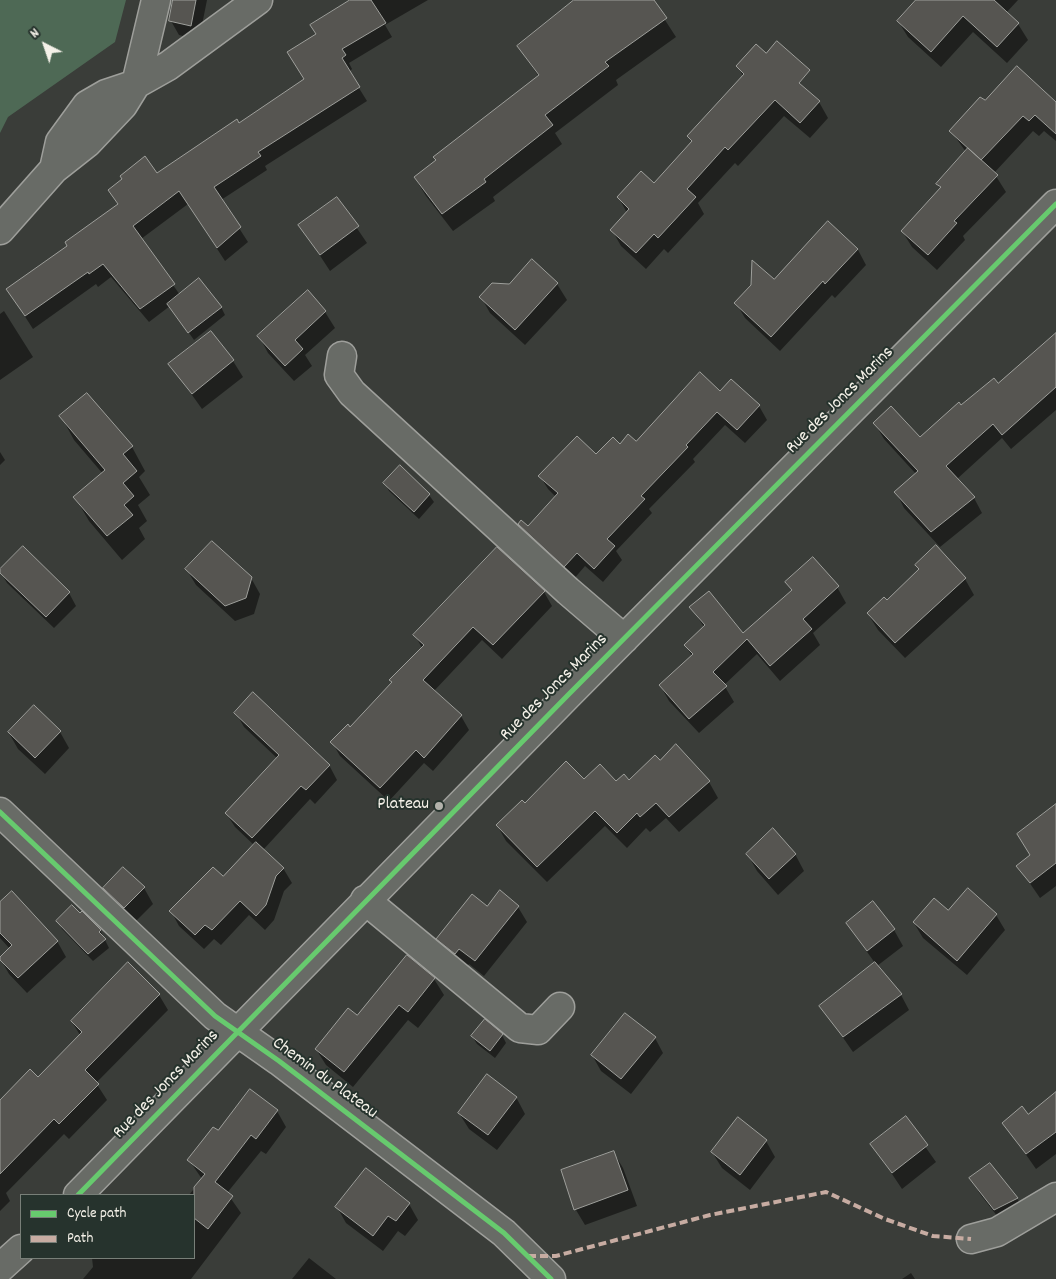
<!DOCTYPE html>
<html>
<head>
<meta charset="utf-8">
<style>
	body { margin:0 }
	#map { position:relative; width:1056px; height:1279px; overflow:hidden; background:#3a3d39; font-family:Dekko,sans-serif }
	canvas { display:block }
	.legend { position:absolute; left:20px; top:1194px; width:175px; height:65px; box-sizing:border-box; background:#26332d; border:1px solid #787f78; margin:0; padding:6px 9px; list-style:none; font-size:15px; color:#f4f1e8 }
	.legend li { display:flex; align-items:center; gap:10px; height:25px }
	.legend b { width:25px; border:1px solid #787f78 }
	.north { position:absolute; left:20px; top:20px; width:50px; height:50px; -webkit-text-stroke:4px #26332d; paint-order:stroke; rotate:319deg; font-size:14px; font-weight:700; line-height:20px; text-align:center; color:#f4f1e8 }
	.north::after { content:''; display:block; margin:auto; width:18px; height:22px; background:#f4f1e8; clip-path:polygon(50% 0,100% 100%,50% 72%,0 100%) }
</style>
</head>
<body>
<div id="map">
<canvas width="1056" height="1279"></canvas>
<ul class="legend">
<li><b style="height:6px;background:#67ca6e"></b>Cycle path</li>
<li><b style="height:6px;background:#c7aca2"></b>Path</li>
</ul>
<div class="north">N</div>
</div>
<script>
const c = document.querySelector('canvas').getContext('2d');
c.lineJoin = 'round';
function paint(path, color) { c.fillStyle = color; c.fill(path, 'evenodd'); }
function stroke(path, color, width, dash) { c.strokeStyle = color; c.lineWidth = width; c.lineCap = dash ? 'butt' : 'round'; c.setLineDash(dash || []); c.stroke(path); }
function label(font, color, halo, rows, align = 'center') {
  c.font = font + ' Dekko,sans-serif'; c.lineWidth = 4; c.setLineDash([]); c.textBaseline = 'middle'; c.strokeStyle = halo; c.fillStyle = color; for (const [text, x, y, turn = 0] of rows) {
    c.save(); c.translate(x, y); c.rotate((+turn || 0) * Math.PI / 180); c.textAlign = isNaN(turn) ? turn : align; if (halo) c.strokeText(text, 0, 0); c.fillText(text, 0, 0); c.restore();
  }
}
paint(new Path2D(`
	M0,0H126L115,42L8,117L0,133Z`), '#4e6955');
paint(new Path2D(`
	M175,0H207L199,40L179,35L171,21Z
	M353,0H428L385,25L392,37L349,63L352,69L349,72L367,101L265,166L267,170L221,200L248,242L225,261L188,204L141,239L180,295L221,307L225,315L194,340L170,306L149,322L111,277L98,287L96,284L33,329L8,290L69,246L119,206L109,190L157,174L239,125L305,80L317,35Z
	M576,0H652L676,37L616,80L618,85L555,133L562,144L493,197L495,201L453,231L426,196L415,178L539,77L518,46Z
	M918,0H1018L1006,13L1018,24L1028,40L1007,63L973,32L941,67L908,37L898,21Z
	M738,66L819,102L828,118L810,138L784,116L738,166L735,163L698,203L704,214L668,253L664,249L646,269L621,246L612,230L627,213L619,198L654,185L692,143L688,136L743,76Z
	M985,102L1056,103V141L1044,131L1039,136L1033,131L994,173L1006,192L963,236L965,240L937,270L912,247L902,231L941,189L938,184L966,152L951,131Z
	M337,199L367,243L330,271L300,225Z
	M828,223L858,250L866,265L835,298L832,295L780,351L745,318L736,303L774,281Z
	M532,261L557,284L567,300L525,345L490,313L481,297L510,285Z
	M308,292L325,312L335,328L305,355L312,366L294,381L268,353L259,336Z
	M4,311L33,357L0,380V314Z
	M211,332L233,361L243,377L202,409L170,364Z
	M1056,350V410L1011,449L1002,438L957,479L974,498L982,513L940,547L904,508L896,492L916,474L884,439L875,424L920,439L998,385Z
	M720,392L759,406L767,420L745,443L725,425L693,459L695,462L649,509L652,513L616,551L622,560L603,582L585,566L573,580L527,538L519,524L528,528L556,497L548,489L540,476L620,445L636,443Z
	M61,416L132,447L145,471L139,477L150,495L138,505L147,521L139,528L145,539L122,560L89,521L75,497L103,474L74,440Z
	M0,452L5,460L0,465Z
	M400,467L429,495L434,502L419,519L389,491L385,483Z
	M497,549L544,592L552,606L502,659L482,640L434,691L461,716L469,730L433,771L424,763L389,801L340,756L332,742L350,728L393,683L422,648L415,635Z
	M917,566L965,579L974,595L905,658L878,630L868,614L887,602L919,570Z
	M187,570L251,578L260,594L254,614L235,621L196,585Z
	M0,571L69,593L76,606L54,628L7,583Z
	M787,582L837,587L846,603L813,633L820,645L780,681L757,654L724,685L734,702L699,733L669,701L660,685L692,656L686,646L704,627L691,607L742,635L792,591Z
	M236,713L329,765L337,780L315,804L310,799L263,850L283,868L292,883L284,891L274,920L265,930L249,915L221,945L214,939L204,949L179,926L171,911L223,878L255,846L235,827L226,813L278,759L244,727Z
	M60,732L69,748L45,774L18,749L9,733Z
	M676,746L709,782L718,798L679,832L666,818L650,832L646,828L627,848L605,826L547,882L506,841L497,825L525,805L584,781L629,782L660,762Z
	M1056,807V886L1040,898L1018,866L1031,856Z
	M795,854L804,871L778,895L757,871L748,855Z
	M144,888L153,904L134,923L114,905L105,889Z
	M968,890L996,915L1005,930L967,975L923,938L914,923L948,912Z
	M0,904L57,941L66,957L27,993L9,974L0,958L10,949L0,938Z
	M518,907L527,922L484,976L469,964L465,969L447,954L438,939L487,908Z
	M58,921L100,930L109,948L93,961L62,929Z
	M847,924L894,930L903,946L877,966L901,995L909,1010L853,1052L821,1006L875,963Z
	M407,956L434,979L444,995L418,1028L408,1020L353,1087L326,1065L316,1049L357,1017Z
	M159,995L168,1010L96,1083L107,1100L69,1139L64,1134L6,1193L10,1201L0,1211V1117L80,1035L72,1022Z
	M502,1035L506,1043L495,1058L477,1044L472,1036Z
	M655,1038L663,1053L631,1094L601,1071L592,1055Z
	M1056,1094V1154L1036,1169L1004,1123L1028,1115Z
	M516,1097L525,1114L497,1150L469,1129L459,1113Z
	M277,1111L286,1127L266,1154L261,1151L227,1193L241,1213L191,1279H83L93,1267L92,1258H194V1195H189L202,1179L189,1160L218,1132Z
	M905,1118L936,1162L902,1189L872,1144Z
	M766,1141L775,1157L750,1190L722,1168L712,1152Z
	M614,1153L623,1168L637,1206L585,1225L576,1210L562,1170Z
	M990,1165L1017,1198L1026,1214L1005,1226L980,1194L971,1178Z
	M409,1204L418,1220L405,1236L398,1231L383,1251L346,1223L337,1207Z
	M309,1258L336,1279H292Z
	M911,1273L915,1279H902Z`), '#0007');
const building = new Path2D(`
	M173,0H196L191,26L169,21Z
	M350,0H371L386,23L342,49L346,55L342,58L360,87L258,152L261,156L214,187L241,227L217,248L179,191L133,226L175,284L140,309L103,264L89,274L88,272L25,316L6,289L67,246L65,242L118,204L108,190L122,179L120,176L145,156L157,173L237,119L239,123L304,79L287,52L316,34L310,25Z
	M574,0H654L667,18L605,62L609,66L545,115L553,125L484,179L486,182L442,214L414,177L436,160L433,157L539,75L517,46Z
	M916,0H994L1019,23L997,47L963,16L931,52L897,21Z
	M777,41L810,70L799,83L820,101L800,123L775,100L728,150L725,147L687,189L696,197L658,238L654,234L636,253L610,230L629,209L617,197L641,171L654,183L692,141L687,136L744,74L736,66L756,44L766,53Z
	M1017,66L1056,102V134L1035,115L1029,121L1023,116L981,160L949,131L980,97L985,100Z
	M968,148L998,175L954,221L957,223L928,255L901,231L941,187L936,184Z
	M337,197L359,226L320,255L298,225Z
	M828,221L858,249L825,284L823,281L771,337L734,303L751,285L752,260L774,279Z
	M532,259L558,283L515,330L479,297L492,283L509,284Z
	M199,278L222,307L188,333L167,304Z
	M308,290L326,311L295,340L303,349L285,366L257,336Z
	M211,331L234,360L192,394L168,364Z
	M1056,333V387L1002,435L993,424L946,466L975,497L931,532L894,492L918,471L873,423L891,406L920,437L959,402L961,405L994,378L998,383Z
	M700,372L720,391L731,379L760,405L737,430L717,412L686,445L688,447L641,496L645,499L607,539L615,546L594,569L577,553L564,567L518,524L521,520L528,526L558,493L538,476L577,436L596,454L613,437L620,444L628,434L636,441Z
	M87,393L133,446L123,454L137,471L123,483L134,496L124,505L133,515L107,536L73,497L105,470L59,416Z
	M400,465L430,494L414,512L383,483Z
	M212,541L252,577L246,598L225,606L185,569Z
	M936,545L966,578L895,643L867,613L884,597L887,600L919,569L915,565Z
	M23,546L70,592L46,617L0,573V569Z
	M497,547L545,591L493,645L473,627L423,680L462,715L424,758L416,750L380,788L330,742L348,724L350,727L392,682L389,680L424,645L413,635Z
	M813,557L839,586L803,619L812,629L770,666L747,639L713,672L727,686L689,719L659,685L693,654L684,645L705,625L689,607L709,591L743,633L792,590L785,582Z
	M253,692L330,765L306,790L301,786L252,838L225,813L279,755L234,713Z
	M34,705L61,731L35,758L8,732Z
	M676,744L710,781L669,817L656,803L640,817L637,813L617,833L595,811L537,867L496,825L522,800L525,803L566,761L584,779L600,764L616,781L624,774L629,780L655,755L660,760Z
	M1056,804V863L1030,883L1016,866L1030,855L1017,834Z
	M773,828L796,854L769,879L746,854Z
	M256,842L284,868L276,876L266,905L256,916L240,901L212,930L205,925L195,935L169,911L213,867L223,876Z
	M123,867L145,887L124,908L103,888Z
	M968,888L997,914L957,961L913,922L934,898L948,910Z
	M500,890L519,906L475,961L459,949L455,954L436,939L472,894L487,906Z
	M12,891L58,941L18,978L0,960V957L12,945L0,933V902Z
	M873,901L895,929L867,951L846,923Z
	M72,905L80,913L82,911L101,930L99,932L106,939L88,954L56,921Z
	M407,955L435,978L408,1012L399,1005L344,1072L315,1049L348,1008L357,1015Z
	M128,962L160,994L85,1070L99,1084L59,1124L54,1119L0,1174V1100L30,1069L38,1077L82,1032L71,1021Z
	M875,962L902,994L843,1037L819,1006Z
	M625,1013L656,1037L621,1079L591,1055Z
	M485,1019L503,1034L490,1051L471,1036Z
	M487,1074L517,1097L488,1135L458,1113Z
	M250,1089L278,1110L256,1139L251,1135L215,1182L233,1196L208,1229L194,1218V1187L205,1174L187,1160L213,1127L218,1130Z
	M1056,1092V1132L1026,1154L1002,1123L1022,1106L1028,1114Z
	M906,1116L928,1145L892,1173L870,1144Z
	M738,1117L767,1140L740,1175L711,1152Z
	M614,1151L628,1190L574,1210L561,1170Z
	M990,1163L1018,1198L994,1210L969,1178Z
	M366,1168L410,1203L396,1221L388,1216L373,1236L335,1207Z`);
paint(building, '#565551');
stroke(building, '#9e9f9b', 1);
const minor = new Path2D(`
	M54,169L60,142L87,105L106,94L136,84L168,66L258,0
	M0,230L54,169L87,143L123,105L136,84L156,0
	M342,356L339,375L352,393L568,591L624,639
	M0,812L215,1016L279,1061L504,1233L551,1279
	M365,900L520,1028L538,1030L560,1007
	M78,1195L569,694L1056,204
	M971,1239L997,1232L1056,1197
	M0,1268L21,1249`);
stroke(minor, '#9e9f9b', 31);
stroke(minor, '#686b66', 28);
stroke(new Path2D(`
	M528,1256H556L710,1215L826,1192L885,1219L933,1236L971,1239`), '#c7aca2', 4, [8, 4]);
stroke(new Path2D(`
	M0,812L215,1016L279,1061L504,1233L551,1279
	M78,1195L569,694L1056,204`), '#67ca6e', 5);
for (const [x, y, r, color] of [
	[439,806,5,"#b3b2ab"]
]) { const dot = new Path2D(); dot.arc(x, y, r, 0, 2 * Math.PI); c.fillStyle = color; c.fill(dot); stroke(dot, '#26332d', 2); }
label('18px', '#f4f1e8', '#26332d', [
	["Rue des Joncs Marins",841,401,-45],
	["Rue des Joncs Marins",555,688,-45],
	["Chemin du Plateau",324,1079,36],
	["Rue des Joncs Marins",167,1085,-46]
]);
label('18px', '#f4f1e8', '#26332d', [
	["Plateau",429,806]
], 'right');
</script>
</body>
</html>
